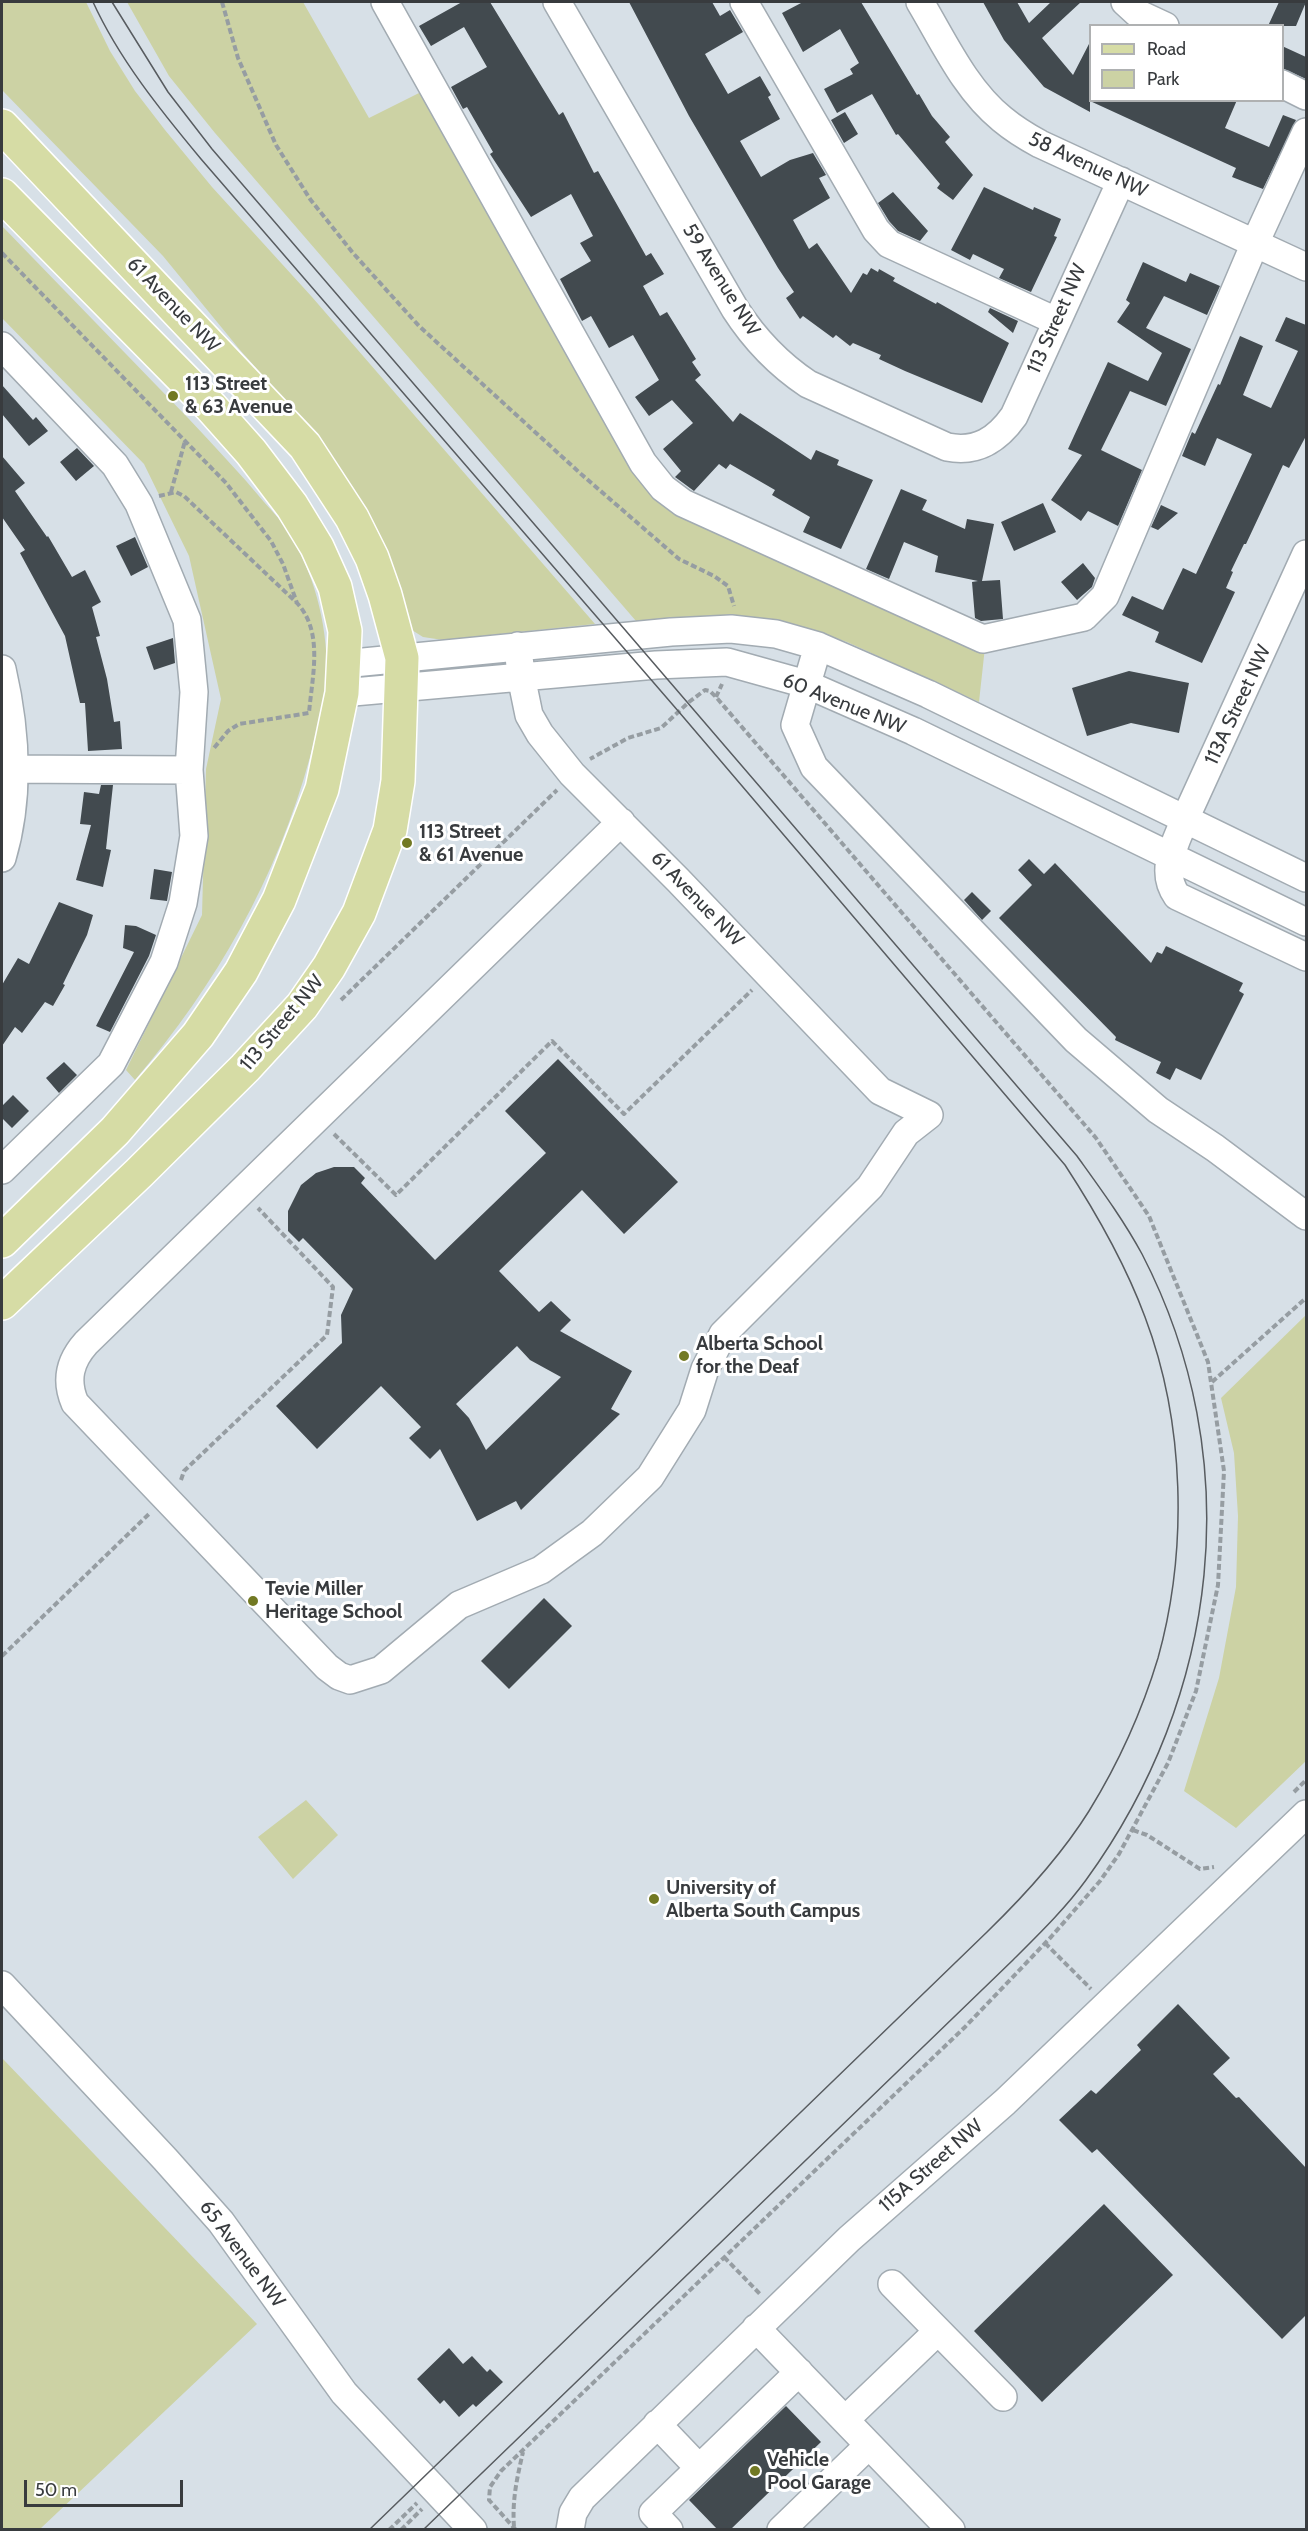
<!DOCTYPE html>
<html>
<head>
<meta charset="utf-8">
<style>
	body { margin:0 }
	#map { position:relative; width:1308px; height:2531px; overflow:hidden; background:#d7e0e7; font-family:Cabin,sans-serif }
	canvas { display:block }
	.frame { position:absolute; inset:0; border:3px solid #383b3e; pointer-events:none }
	.legend { position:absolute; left:1089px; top:24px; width:195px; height:78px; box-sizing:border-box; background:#fff; border:2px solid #afb1b2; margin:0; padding:8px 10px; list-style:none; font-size:18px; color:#383b3e }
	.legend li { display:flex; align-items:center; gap:12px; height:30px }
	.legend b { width:30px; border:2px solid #afb1b2 }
	.scale { position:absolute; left:24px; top:2480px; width:159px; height:27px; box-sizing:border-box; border:3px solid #383b3e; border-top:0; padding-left:8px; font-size:18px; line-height:21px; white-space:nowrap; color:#383b3e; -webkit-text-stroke:4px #fff; paint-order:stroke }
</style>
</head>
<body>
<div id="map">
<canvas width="1308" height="2531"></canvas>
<div class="frame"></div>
<ul class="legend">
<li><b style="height:8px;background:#d6dca5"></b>Road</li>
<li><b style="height:16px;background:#ccd2a4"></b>Park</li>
</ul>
<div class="scale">50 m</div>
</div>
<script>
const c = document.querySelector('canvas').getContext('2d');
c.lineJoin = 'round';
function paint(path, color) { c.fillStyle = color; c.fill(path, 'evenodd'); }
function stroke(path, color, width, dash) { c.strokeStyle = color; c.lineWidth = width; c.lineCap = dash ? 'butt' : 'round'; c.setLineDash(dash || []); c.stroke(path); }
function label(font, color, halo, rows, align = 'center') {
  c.font = font + ' Cabin,sans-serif'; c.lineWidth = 6; c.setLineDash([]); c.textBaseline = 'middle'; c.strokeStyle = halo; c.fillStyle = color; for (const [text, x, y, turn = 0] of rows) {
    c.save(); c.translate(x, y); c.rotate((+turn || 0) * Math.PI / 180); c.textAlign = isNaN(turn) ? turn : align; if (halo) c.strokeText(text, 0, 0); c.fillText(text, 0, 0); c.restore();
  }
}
paint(new Path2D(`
	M2,2H86L110,51L135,91L165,130L212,187L312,297L595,624L443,640L423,637L407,627L298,415L240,350L163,256L2,90Z
	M127,2H303L369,118L423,91L648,491L985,647L979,702L847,642L794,624L725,616L636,621L215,133L169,76Z
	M2,226C64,290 126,354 188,418C214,446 240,473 264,502C272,511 281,520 287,530C314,571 327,623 327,672C327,698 317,732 310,757C277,878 216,985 135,1080L126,1070L202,915L206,769L221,699L189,556L144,464L2,318Z
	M1306,1315V1761L1236,1828L1184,1791L1219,1678L1236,1587L1238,1516L1234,1453L1221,1398Z
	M306,1800L338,1835L293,1879L258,1837Z
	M2,2058L257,2324L40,2529H2Z`), '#ccd2a4');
paint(new Path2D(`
	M462,2H490L559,115L563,112L594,173L598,171L646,256L651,253L664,274L643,286L660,316L667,312L696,359L692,362L701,375L695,380L733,422L740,413L811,460L816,450L839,460L837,465L873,480L841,549L803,532L810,517L772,495L775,490L730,464L726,469L719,464L694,491L675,477L681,471L663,449L693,423L672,400L649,416L635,397L659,380L633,335L609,348L591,316L582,321L560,279L591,261L580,243L593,236L571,194L531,217L490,154L493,152L467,107L463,109L451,87L487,67L464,27L431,46L419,26Z
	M629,2H712L720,16L730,10L743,32L705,54L728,94L760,76L771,95L768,97L780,119L740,141L761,177L790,160L813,153L826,175L819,178L830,198L793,220L809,249L817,243L851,293L863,273L867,275L871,268L878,272L879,269L895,278L893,281L936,304L937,302L1009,343L982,403L905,371L879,359L881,355L853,343L850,346L836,335L833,338L803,316L800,319L786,298L794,292L778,268L689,116Z
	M803,2H861L917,95L919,94L932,116L950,137L945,142L973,175L953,200L937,188L940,184L898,134L896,135L872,94L837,113L824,89L853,74L850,69L859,63L840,29L803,52L782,13Z
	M983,2H1017L1029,23L1051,2H1081L1042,38L1073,75L1090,42V100H1237L1225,128L1269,147L1283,115L1296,120L1263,189L1232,177L1236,168L1090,101V112L1044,87L1004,40Z
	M1279,2H1306L1296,26H1268Z
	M1282,46L1306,57V79L1282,68Z
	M845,112L858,134L844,143L831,120Z
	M984,187L1033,210L1034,207L1061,219L1054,236L1057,237L1031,292L999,278L1004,269L973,254L970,260L951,250Z
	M893,192L928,231L920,241L898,231L889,221L878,203Z
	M1143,262L1186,282L1190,273L1220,286L1207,315L1164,296L1146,328L1191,349L1166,406L1130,391L1101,450L1142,470L1118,526L1088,511L1081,521L1051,500L1082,455L1068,449L1108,362L1148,381L1162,353L1117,322L1130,303L1126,300Z
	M990,308L1018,321L1013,333L988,312Z
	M1286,317L1306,325V436L1289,468L1283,465L1246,544H1244L1231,571L1233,572L1226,588L1235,592L1202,663L1155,642L1159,632L1122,615L1132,596L1163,610L1183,568L1196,574L1252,454L1217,438L1205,466L1182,456L1192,432L1195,434L1218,384L1220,385L1240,336L1263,346L1243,395L1271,408L1298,351L1275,341Z
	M2,385L33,420L36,417L48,431L29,446L2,414Z
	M77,448L94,466L76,481L60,462Z
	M2,456L25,483L15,491L47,537L48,536L72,577L85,570L101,602L92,607L100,636L96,637L107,679L114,722L120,721L122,749L88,751L85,703H80L65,636L20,553L25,550L2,517Z
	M901,489L927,500L922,510L965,529L967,519L994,524L982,581L1000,580L1003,619L981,621L975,618L972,582L978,581L935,572L938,556L904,542L889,579L866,569Z
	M1043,503L1056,532L1014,551L1001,522Z
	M1161,505L1178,513L1158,530L1151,527Z
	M135,537L148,567L131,576L116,546Z
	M1083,563L1095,578L1092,587L1077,600L1061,582Z
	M173,638L175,663L154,670L146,647Z
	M1129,671L1189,683L1179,733L1131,723L1087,736L1072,688Z
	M101,785H113L106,849L111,850L103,887L76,880L91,825L80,824L84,792L99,794Z
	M1029,859L1044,874L1055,863L1151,963L1157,952L1162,954L1166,946L1243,983L1239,991L1244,994L1201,1080L1176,1068L1170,1080L1156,1073L1161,1062L1115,1040L1116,1037L999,918L1032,885L1018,870Z
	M154,869L172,872L167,901L150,899Z
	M972,892L991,911L982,920L964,900Z
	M59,902L93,915L87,935L63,984L65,985L53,1006L45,1002L22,1033L15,1027L2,1046V985L18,958L29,964Z
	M125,925L136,926L156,935L149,956L110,1032L96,1026L134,952L123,948Z
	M558,1059L678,1182L624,1234L582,1190L499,1271L539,1312L551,1301L571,1320L560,1331L632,1371L611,1409L620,1414L521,1510L516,1501L477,1521L440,1449L430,1459L409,1438L421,1427L381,1386L317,1449L276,1406L342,1343L341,1315L353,1289L303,1238L299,1242L288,1231V1211L301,1185L316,1173L334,1167H354L365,1178L361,1183L435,1260L546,1153L505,1111ZM517,1346L530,1360L561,1377L486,1450L469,1418L456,1404Z
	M64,1062L77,1075L59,1093L46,1078Z
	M13,1095L29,1111L12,1128L2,1118V1106Z
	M544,1598L572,1626L509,1689L481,1661Z
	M1178,2004L1230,2058L1213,2074L1236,2098L1239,2097L1306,2168V2315L1282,2339L1097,2149L1092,2153L1059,2120L1091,2090L1096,2094L1141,2050L1137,2045Z
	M1104,2204L1173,2275L1042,2402L974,2331Z
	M449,2348L463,2364L472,2356L487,2372L490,2369L503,2382L476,2407L473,2404L459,2417L444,2400L440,2404L417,2379Z
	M786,2406L821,2442L731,2529H717L689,2500Z`), '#424a4f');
const minor = new Path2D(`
	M385,2L643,463L663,488L683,503L983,639L1084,617L1105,596L1255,243L1306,132
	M557,2L735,309C755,340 778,364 808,384L947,447C977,453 997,440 1014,416L1121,181
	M744,2L876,230L889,244L1056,321
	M920,2C944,42 965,89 1002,119C1014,129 1027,137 1040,144L1306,267
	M1125,2L1137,13L1165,26
	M1282,84L1306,96
	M2,346L115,465L139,504L187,620L194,692L189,770L194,836L183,903L164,962L111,1064L2,1170
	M1306,554L1185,819C1175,844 1159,871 1177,896L1306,957
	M518,646L521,676L529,715L540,734L572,774L678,880L880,1091L929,1115L906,1133L870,1187L723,1334L705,1369L692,1410L650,1477L592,1533L541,1570L459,1605L381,1670L350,1680L339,1676L327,1667L75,1403C65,1380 70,1361 86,1343L621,822
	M818,646L795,725L814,767L1076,1040L1158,1110L1215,1148L1306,1216
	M343,664L671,632L731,629L776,634L818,646L928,694L1306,878
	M2,669C16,730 20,797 2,858
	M342,693L656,665L727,662L806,684L913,731L1306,922
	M2,769L189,770
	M2,1985L165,2159L221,2222L344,2393L473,2530
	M892,2284L1003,2397
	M756,2328L951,2530
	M845,2420L938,2331
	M657,2424L699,2468
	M570,2530L573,2513L582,2498L849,2239L1005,2102L1306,1814
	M669,2530L653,2513L799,2372
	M781,2530L869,2445`);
const major = new Path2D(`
	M2,126L305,446L352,518L372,558L385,595L402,658L398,781L390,830L359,913L329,967L302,1006L245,1068L139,1173L2,1303
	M2,195L211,407L251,452L292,506L317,547L335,587L345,631L342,693L322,789L279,900L241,972L198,1035L115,1131L2,1241`);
stroke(minor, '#a2abb2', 30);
stroke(major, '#fff', 36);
stroke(new Path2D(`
	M222,2L238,58L276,145L310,199L353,253L419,326L581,474L679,559L714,576L728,586L734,606
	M2,253L226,483L271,541L283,564L297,603
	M171,492L185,441
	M159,496L176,492L184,496L297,603C324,632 312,677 309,713L239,724L228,731L214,748
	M716,697L722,684
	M341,1000L557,790
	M334,1134L396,1195L552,1041L624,1114L752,990
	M1212,1382L1306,1298
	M181,1480L184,1471L327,1335L333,1287L258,1208
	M2,1656L150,1513
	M1294,1792L1306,1780
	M1133,1830L1147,1835L1200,1869L1214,1867
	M1045,1943L1091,1989
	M724,2257L760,2294
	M514,2527C512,2500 517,2478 523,2452
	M389,2530L417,2503
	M401,2530L422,2509
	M516,2530L489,2500L490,2487L501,2471L965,2027L1051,1937L1100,1881L1119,1854L1168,1763L1196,1691L1218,1585L1224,1471L1208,1362L1149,1216L1096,1138L716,697L710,691L705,690L689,702L661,728L628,738L590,759`), '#969da2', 4, [6, 3]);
stroke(minor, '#fff', 27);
stroke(major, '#d6dca5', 33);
stroke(new Path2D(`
	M93,2C119,59 161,111 201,159L679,712L1065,1165C1097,1214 1125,1263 1145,1317C1185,1423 1188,1550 1158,1658C1142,1711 1118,1764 1089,1811C1061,1856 1024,1896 987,1932L369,2530
	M112,2L168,92L212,149L1077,1156C1100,1188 1123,1219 1142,1254C1248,1459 1220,1696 1086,1880C1065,1909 1038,1935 1013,1960L423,2530`), '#585c60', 1.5);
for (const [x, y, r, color] of [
	[173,396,6,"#727923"],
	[407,843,6,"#727923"],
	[684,1356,6,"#727923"],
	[253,1601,6,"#727923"],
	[654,1899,6,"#727923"],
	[755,2471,6,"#727923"]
]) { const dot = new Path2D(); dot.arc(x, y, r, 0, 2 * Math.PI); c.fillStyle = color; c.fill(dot); stroke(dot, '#fff', 2); }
label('20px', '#383b3e', '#fff', [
	["58 Avenue NW",1088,165,25],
	["59 Avenue NW",721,280,58],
	["61 Avenue NW",173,305,46],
	["113 Street NW",1057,319,-66],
	["60 Avenue NW",844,704,22],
	["113A Street NW",1238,705,-65],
	["61 Avenue NW",697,899,46],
	["113 Street NW",282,1023,-50],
	["115A Street NW",931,2166,-41],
	["65 Avenue NW",242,2254,53]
]);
label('bold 20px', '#383b3e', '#fff', [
	["113 Street",185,384],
	["& 63 Avenue",185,407],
	["113 Street",419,832],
	["& 61 Avenue",419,855],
	["Alberta School",696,1344],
	["for the Deaf",696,1367],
	["Tevie Miller",265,1589],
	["Heritage School",265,1612],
	["University of",666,1888],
	["Alberta South Campus",666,1911],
	["Vehicle",767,2460],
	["Pool Garage",767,2483]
], 'left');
</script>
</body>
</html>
